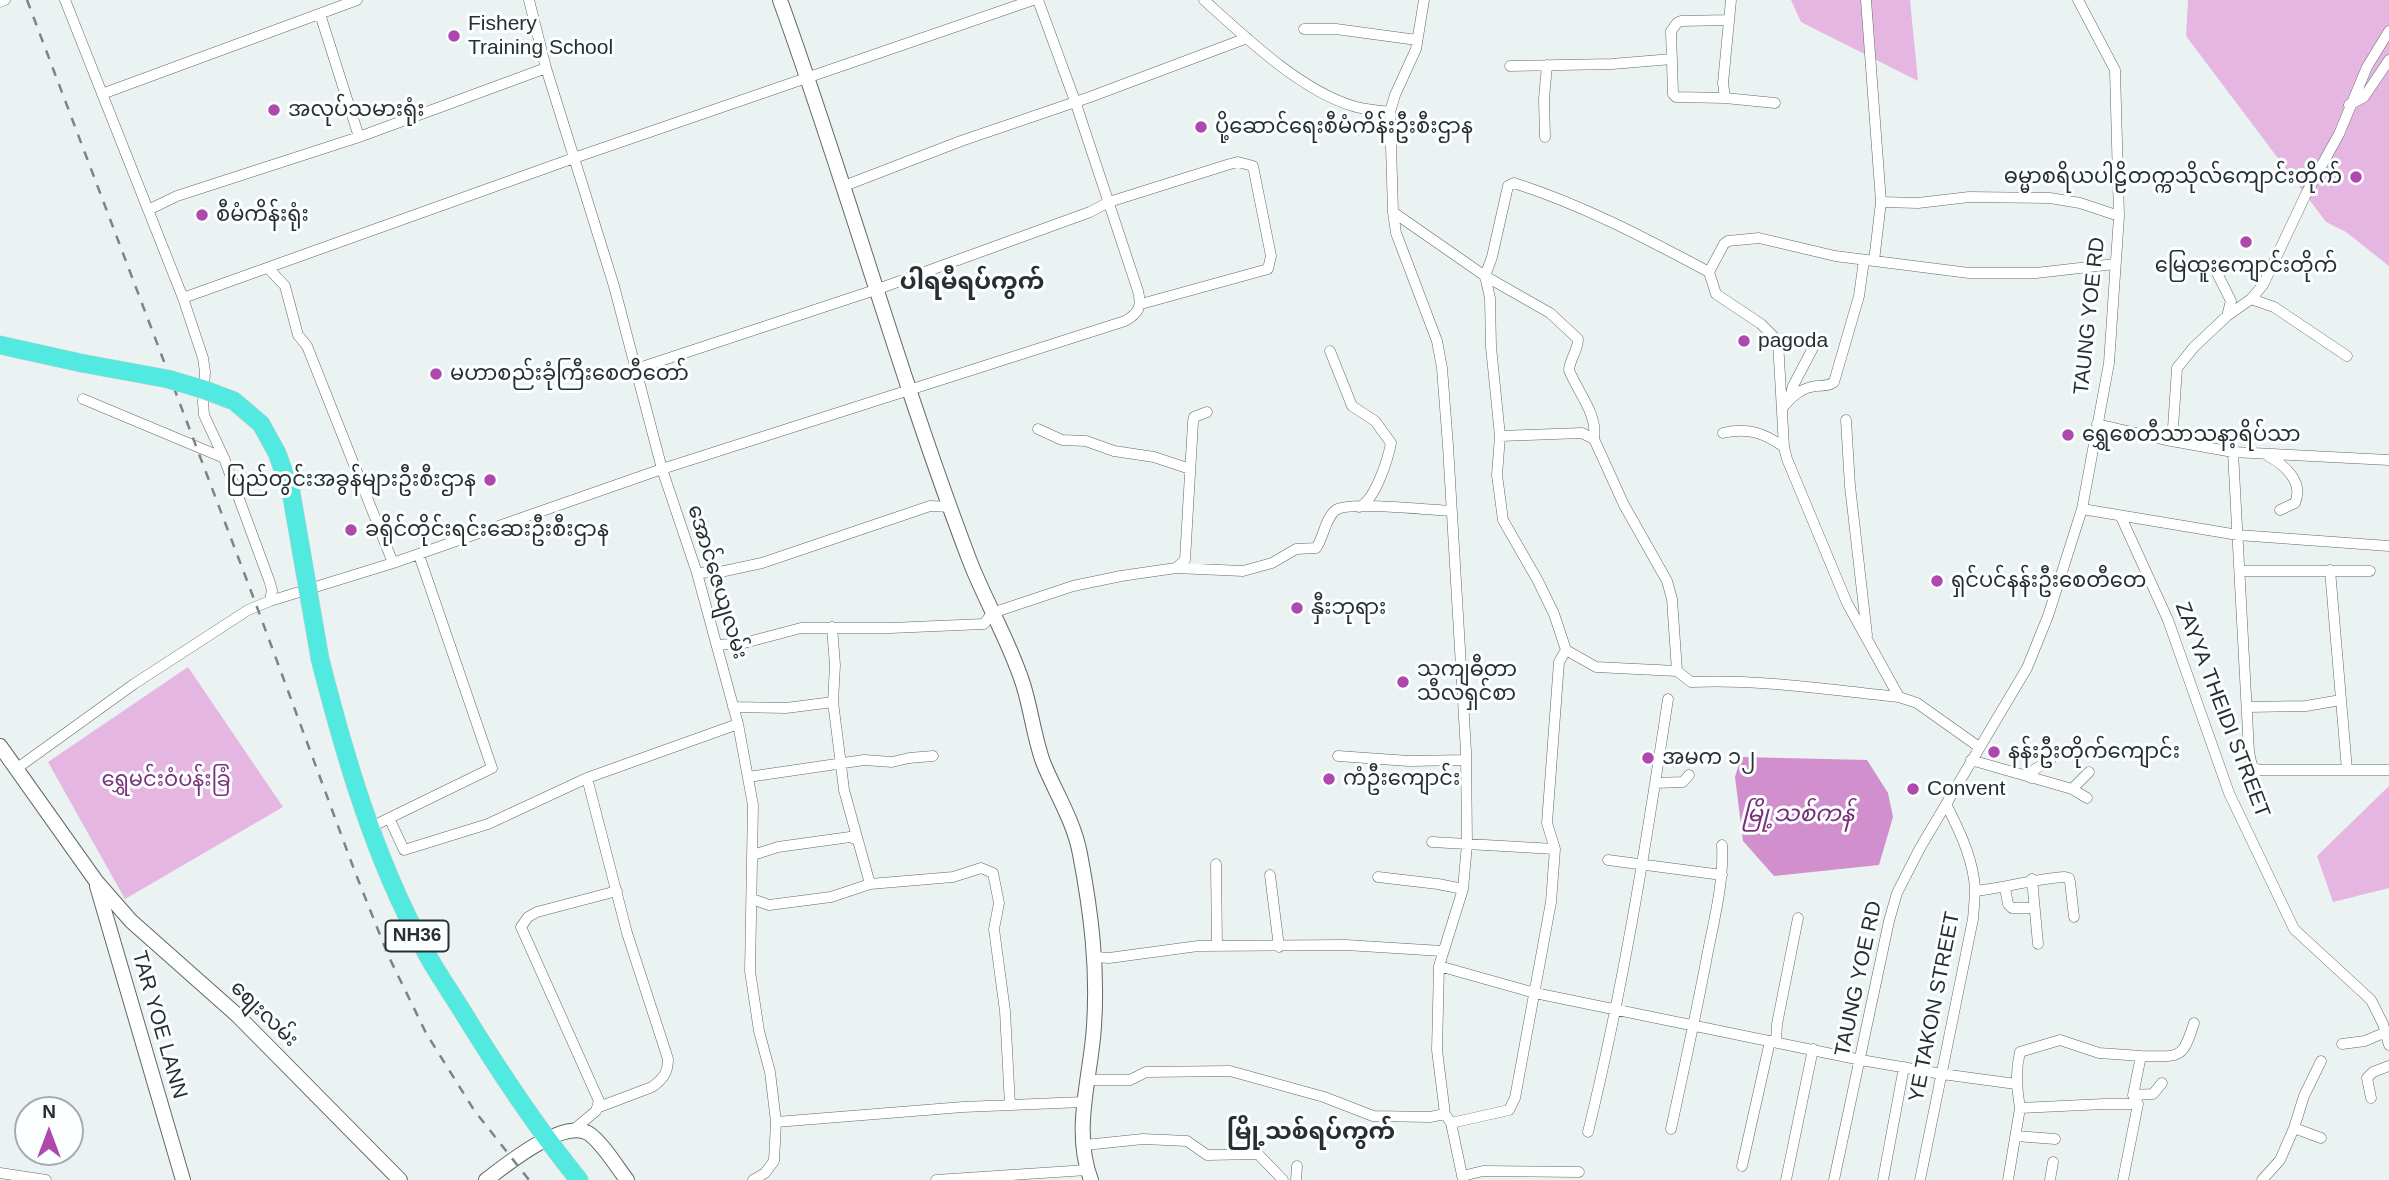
<!DOCTYPE html>
<html>
<head>
<meta charset="utf-8">
<style>
	body { margin:0 }
	#map { position:relative; width:2389px; height:1180px; overflow:hidden; background:#ebf2f2; font-family:Helvetica,sans-serif }
	canvas { display:block }
	.north { position:absolute; left:14px; top:1096px; width:70px; height:70px; box-sizing:border-box; background:#fbffff; border:2px solid #a8abab; border-radius:50%; rotate:0deg; font-size:19px; font-weight:700; line-height:28px; text-align:center; color:#2b2e2e }
	.north::after { content:''; display:block; margin:auto; width:24px; height:32px; background:#af48ac; clip-path:polygon(50% 0,100% 100%,50% 72%,0 100%) }
</style>
</head>
<body>
<div id="map">
<canvas width="2389" height="1180"></canvas>
<div class="north">N</div>
</div>
<script>
const c = document.querySelector('canvas').getContext('2d');
c.lineJoin = 'round';
function paint(path, color) { c.fillStyle = color; c.fill(path, 'evenodd'); }
function stroke(path, color, width, dash) { c.strokeStyle = color; c.lineWidth = width; c.lineCap = dash ? 'butt' : 'round'; c.setLineDash(dash || []); c.stroke(path); }
function label(font, color, halo, rows, align = 'center') {
  c.font = font + ' Helvetica,"Noto Sans Myanmar",sans-serif'; c.lineWidth = 6; c.setLineDash([]); c.textBaseline = 'middle'; c.strokeStyle = halo; c.fillStyle = color; for (const [text, x, y, turn = 0] of rows) {
    c.save(); c.translate(x, y); c.rotate((+turn || 0) * Math.PI / 180); c.textAlign = isNaN(turn) ? turn : align; if (halo) c.strokeText(text, 0, 0); c.fillText(text, 0, 0); c.restore();
  }
}
paint(new Path2D(`
	M1791,0H1910L1918,81L1801,22Z
	M2188,0H2389V266L2346,232L2326,222L2186,36Z
	M188,667L283,807L125,899L48,762Z
	M2389,786V888L2333,902L2317,856Z`), '#e6b6e3');
paint(new Path2D(`
	M1741,757L1867,760L1888,793L1893,817L1879,865L1774,876L1743,841L1735,777Z`), '#d190cd');
const street = new Path2D(`
	M65,0L183,298L203,358L205,372L203,402L204,415L224,458
	M529,0L546,68L614,286L662,469L697,573L738,724L753,805L750,971L759,1031L770,1072L776,1122L774,1161L765,1173L753,1180
	M1204,0C1245,37 1300,90 1353,106C1364,110 1378,110 1390,112L1393,212L1396,233L1437,341L1442,368L1448,446L1466,751L1467,844L1463,889L1439,966L1437,1050L1445,1114L1451,1123L1463,1180
	M1731,0L1723,83L1725,98L1775,103
	M1866,0L1881,202
	M0,2L5,0
	M320,14L359,137
	M1304,29H1336L1417,40
	M1510,66L1612,64L1672,59
	M102,94L357,0
	M1725,98L1676,97L1673,94L1671,31L1677,23L1681,21L1729,20
	M2349,105L2364,97L2389,60
	M1390,112L1395,95L1416,49L1424,0
	M1545,137L1544,99L1547,65
	M844,186L961,141L1090,97L1247,38
	M148,210L177,196L359,137L546,68
	M1393,212L1485,276L1490,298L1491,347L1500,436L1497,475L1503,520L1538,581L1554,614L1566,650L1596,667L1677,671L1691,682C1761,679 1829,690 1899,697L1917,703L1979,747
	M1874,261L1881,202L1918,203L1969,197L2050,198L2080,203L2119,216
	M268,268L285,286L298,335L307,346L393,563
	M1709,272L1724,244L1728,241L1759,238L1835,256L1969,273H2036L2115,264
	M2217,273L2231,301L2227,316
	M183,298L574,158L1033,0
	M2251,299L2274,307L2347,356
	M1330,351L1352,406L1375,421L1391,443C1388,459 1375,501 1359,507
	M636,369L878,289L1090,212L1109,202L1230,164L1238,162L1253,166L1271,256L1268,269L1141,304
	M83,399L224,458L269,580L272,590L270,601
	M1789,400L1793,386L1814,346
	M1782,408C1790,399 1798,390 1811,387C1820,384 1826,388 1834,382L1859,296L1864,260
	M1846,420L1850,486L1867,635
	M2097,424L2166,440L2233,452L2389,460
	M1038,429L1062,440L1086,441L1114,451L1154,457L1190,469
	M1723,433C1748,427 1764,433 1784,447
	M1500,436L1582,433L1594,439L1624,505L1667,581L1672,599L1677,671
	M1594,439C1598,414 1578,393 1569,370C1570,358 1578,351 1578,339L1550,313L1485,276L1492,257L1508,186L1514,183C1583,205 1645,238 1709,272L1716,294L1761,324L1778,341L1784,447L1787,459L1847,603L1899,697
	M2166,440L2173,428L2177,368L2194,347L2227,316L2251,299L2263,285L2307,192L2339,134L2367,67L2389,31
	M2233,452L2249,752L2252,766L2258,770H2389
	M2268,456C2285,465 2304,482 2295,503L2280,510
	M2082,509L2238,535L2389,546
	M2121,517L2168,620L2229,793L2294,929L2371,1000L2383,1024L2389,1045
	M1176,568L1185,560L1193,422L1194,417L1207,412
	M2330,570L2347,770
	M2240,571H2370
	M697,573L720,572L762,563L930,506L951,507
	M832,627L835,665L833,702L841,765L844,790L870,884
	M717,645L744,643L801,628H890L984,624L992,613L1073,586L1121,576L1176,568L1243,571L1272,563L1296,549L1316,548C1324,537 1325,518 1336,510C1348,501 1432,510 1450,511
	M733,707L786,708L833,702
	M2247,707L2306,706L2341,700
	M1338,756L1409,761L1466,760
	M1971,760L2072,789L2087,798
	M16,769L134,684L248,610L270,601L393,563L662,469L1125,321C1139,313 1142,307 1138,291L1075,101L1038,0
	M748,777L864,760L892,762L909,758L933,756
	M587,778L627,933L668,1059C668,1073 663,1079 652,1087L599,1107
	M2031,778L2035,769L2050,761
	M1655,783L1683,782L1689,775
	M2072,789L2089,772
	M389,818L404,850L488,824L587,778L738,724
	M371,827L492,768L419,555
	M1432,842L1555,849
	M753,855L778,847L850,837L857,840
	M1608,860L1722,875
	M1216,864L1217,946
	M1270,875L1279,947
	M1378,877L1438,884L1463,889
	M2032,879L2038,944
	M2005,888L2008,904L2012,908H2034
	M1975,891C2006,888 2032,879 2065,877L2069,878L2070,882L2074,917
	M752,899L769,905L831,897L870,884L953,877L981,868L993,873L999,903L994,929L1005,1011L1010,1105
	M1096,957L1109,958L1198,946L1346,945L1442,951
	M1439,966L1535,993L1861,1060L1942,1074L2016,1084
	M1776,1042L1777,1024L1798,918
	M2342,1044L2365,1041L2386,1032
	M1087,1080H1130L1146,1072L1230,1071L1324,1097L1373,1116L1430,1117L1445,1114
	M2133,1095L2153,1094L2162,1083
	M2371,1098L2367,1078L2373,1072L2389,1066
	M2020,1108C2017,1089 2015,1072 2020,1052L2060,1040L2099,1053L2141,1056
	M776,1122L963,1107L1083,1102
	M1451,1123L1509,1110L1515,1098L1551,902L1555,849L1547,823L1559,662L1566,650
	M2294,1128L2321,1138
	M1671,1129C1684,1069 1697,1010 1708,951C1715,916 1724,880 1722,845
	M573,1130L596,1111L599,1101L521,927L528,917L537,912L617,891
	M1588,1132C1623,989 1646,845 1668,699
	M2016,1136L2055,1139
	M1085,1145L1143,1139L1187,1141L1207,1155L1258,1154L1283,1180
	M1742,1166L1770,1041
	M0,1173L46,1180
	M1462,1176L1483,1171L1579,1172
	M936,1180L1087,1170
	M1296,1180L1297,1166
	M1786,1180L1813,1049
	M1834,1180L1889,921L1897,893L1920,848L2027,668L2048,616L2082,509L2109,363L2119,216L2115,70L2078,0
	M1883,1180L1904,1067
	M1920,1180L1973,919C1974,906 1976,891 1974,879C1970,852 1958,828 1946,804
	M2008,1180L2020,1108L2104,1104H2138
	M2050,1180L2053,1162
	M2123,1180L2138,1104L2133,1095L2141,1056C2180,1056 2182,1061 2194,1023
	M2262,1180L2280,1160L2294,1128L2304,1096L2321,1061`);
const secondary = new Path2D(`
	M780,0C847,185 899,375 969,559C985,601 1009,640 1023,684C1031,709 1034,737 1043,762C1055,792 1074,821 1080,854C1091,912 1098,967 1094,1026C1091,1077 1072,1130 1091,1180
	M0,746L96,881L131,921L237,1015L400,1180
	M97,886L183,1180
	M486,1180C506,1165 562,1119 588,1133C601,1141 617,1167 627,1180`);
const highway = new Path2D(`
	M0,345L81,363
	M320,659C345,757 374,856 422,945C433,967 448,988 461,1009C497,1068 535,1126 579,1180`);
stroke(street, '#626868', 11);
stroke(secondary, '#626868', 16);
stroke(highway, '#cccdcd', 19);
stroke(street, '#fff', 10);
stroke(secondary, '#fff', 14);
stroke(highway, '#52e9e1', 18);
stroke(new Path2D(`
	M27,0L257,607L355,872L388,955L426,1033L474,1110L529,1180`), '#7e8383', 2.5, [9, 9]);
const highwayBridge = new Path2D(`
	M81,363L168,379L205,390L234,401L261,424L277,453L291,492L320,659`);
stroke(highwayBridge, '#cccdcd', 19, []);
stroke(highwayBridge, '#52e9e1', 18);
for (const [x, y, r, color] of [
	[454,36,7,"#af48ac"],
	[274,110,7,"#af48ac"],
	[1201,127,7,"#af48ac"],
	[2356,177,7,"#af48ac"],
	[202,215,7,"#af48ac"],
	[2246,242,7,"#af48ac"],
	[1744,341,7,"#af48ac"],
	[436,374,7,"#af48ac"],
	[2068,435,7,"#af48ac"],
	[490,480,7,"#af48ac"],
	[351,530,7,"#af48ac"],
	[1937,581,7,"#af48ac"],
	[1297,608,7,"#af48ac"],
	[1403,682,7,"#af48ac"],
	[1994,752,7,"#af48ac"],
	[1648,758,7,"#af48ac"],
	[1329,779,7,"#af48ac"],
	[1913,789,7,"#af48ac"]
]) { const dot = new Path2D(); dot.arc(x, y, r, 0, 2 * Math.PI); c.fillStyle = color; c.fill(dot); stroke(dot, '#fbffff', 2.5); }
for (const [x, y, w] of [
	[417,936,63]
]) { const box = new Path2D(); box.roundRect(x - w / 2, y - 15.5, w, 31, 5); c.fillStyle = '#fbffff'; c.fill(box); stroke(box, '#2b2e2e', 2); }
label('bold 19px', '#2b2e2e', null, [
	["NH36",417,936]
]);
label('21px', '#2b2e2e', '#fbffff', [
	["Fishery",468,24],
	["Training School",468,48],
	["အလုပ်သမားရုံး",288,110],
	["ပို့ဆောင်ရေးစီမံကိန်းဦးစီးဌာန",1215,127],
	["ဓမ္မာစရိယပါဠိတက္ကသိုလ်ကျောင်းတိုက်",2342,177,"right"],
	["စီမံကိန်းရုံး‌",216,215],
	["မြေထူးကျောင်းတိုက်",2246,266,"center"],
	["pagoda",1758,341],
	["မဟာစည်းခုံကြီးစေတီတော်",450,374],
	["ရွှေစေတီသာသနာ့ရိပ်သာ",2082,435],
	["ပြည်တွင်းအခွန်များဦးစီးဌာန",476,480,"right"],
	["ခရိုင်တိုင်းရင်းဆေးဦးစီးဌာန",365,530],
	["ရှင်ပင်နန်းဦးစေတီတေ",1951,581],
	["နှီးဘုရား",1311,608],
	["သကျဓီတာ",1417,670],
	["သီလရှင်စာ",1417,694],
	["နန်းဦးတိုက်ကျောင်း",2008,752],
	["အမက ၁၂",1662,758],
	["ကံဦးကျောင်း",1343,779],
	["Convent",1927,789]
], 'left');
label('21px', '#2b2e2e', '#fbffff', [
	["TAUNG YOE RD",2090,316,-84],
	["အောင်ဇေယျလမ်း",717,582,73],
	["ZAYYA THEIDI STREET",2222,710,69],
	["TAUNG YOE RD",1859,979,-78],
	["YE TAKON STREET",1935,1007,-79],
	["စျေးလမ်း",264,1014,44],
	["TAR YOE LANN",159,1025,74]
]);
label('21px', '#7e327c', '#fbffff', [
	["ရွှေမင်းဝံပန်းခြံ",166,780]
]);
label('italic 23px', '#7a2e79', '#fbffff', [
	["မြို့သစ်ကန်",1798,815]
]);
label('bold 24px', '#2b2e2e', '#fbffff', [
	["ပါရမီရပ်ကွက်",972,282],
	["မြို့သစ်ရပ်ကွက်",1311,1132]
]);
</script>
</body>
</html>
